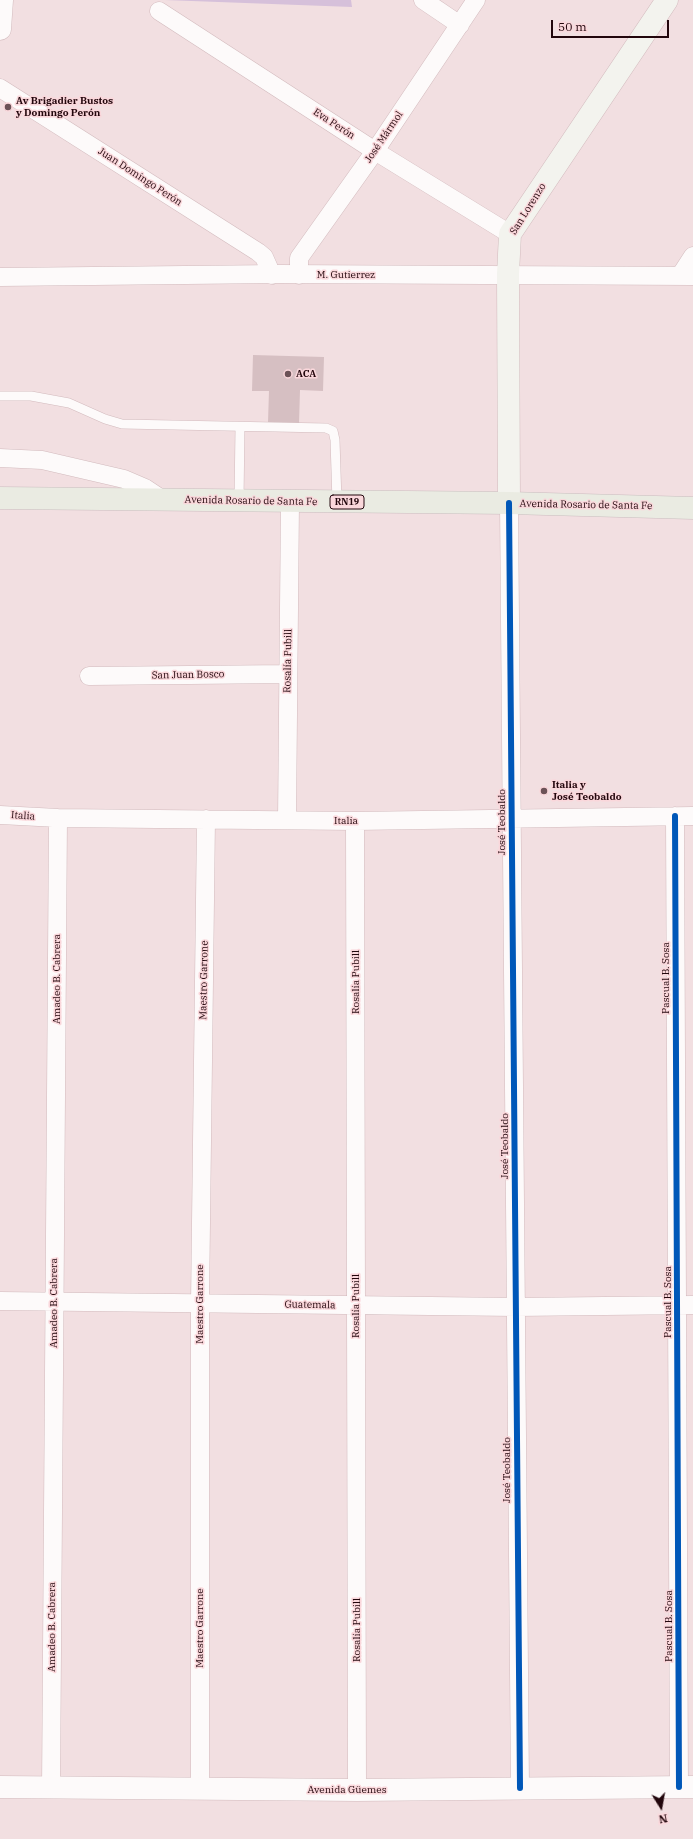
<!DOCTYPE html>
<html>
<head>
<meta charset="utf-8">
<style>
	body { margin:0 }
	#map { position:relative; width:693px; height:1839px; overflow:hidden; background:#f2dfe1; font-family:"IBM Plex Serif",serif }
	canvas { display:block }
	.north { position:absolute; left:641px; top:1787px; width:40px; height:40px; -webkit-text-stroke:3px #fad7db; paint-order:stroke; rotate:169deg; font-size:11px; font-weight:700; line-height:16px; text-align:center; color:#22060c }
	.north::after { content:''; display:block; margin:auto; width:14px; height:18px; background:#22060c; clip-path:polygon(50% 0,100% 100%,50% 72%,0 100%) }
	.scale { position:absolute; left:551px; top:20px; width:118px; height:18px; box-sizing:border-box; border:2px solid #22060c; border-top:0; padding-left:5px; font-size:12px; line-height:14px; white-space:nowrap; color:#22060c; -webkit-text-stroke:3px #fad7db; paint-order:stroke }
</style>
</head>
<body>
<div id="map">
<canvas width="693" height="1839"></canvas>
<div class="north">N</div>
<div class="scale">50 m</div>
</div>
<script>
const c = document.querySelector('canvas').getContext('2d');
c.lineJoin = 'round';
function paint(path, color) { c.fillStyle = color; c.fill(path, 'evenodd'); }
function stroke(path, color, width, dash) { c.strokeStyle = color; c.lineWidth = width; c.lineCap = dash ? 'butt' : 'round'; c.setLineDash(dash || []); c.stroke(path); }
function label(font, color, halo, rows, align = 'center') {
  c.font = font + ' "IBM Plex Serif",serif'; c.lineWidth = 3; c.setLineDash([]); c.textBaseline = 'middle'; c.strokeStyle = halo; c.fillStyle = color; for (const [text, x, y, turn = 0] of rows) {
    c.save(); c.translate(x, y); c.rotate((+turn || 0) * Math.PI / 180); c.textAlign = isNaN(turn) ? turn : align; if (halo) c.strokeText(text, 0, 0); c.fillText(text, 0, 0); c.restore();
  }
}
paint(new Path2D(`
	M165,0H351L352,7Z`), '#d6c0da');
paint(new Path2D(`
	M253,355L324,357L323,391L300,390L299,424L268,422L269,391H252Z`), '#d6bfc2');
const service = new Path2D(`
	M0,396H31L69,403L105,419L122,424L326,428L333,431L335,440L337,502
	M239,501L240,427`);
const minor = new Path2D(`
	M423,0L460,25
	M159,11L375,151L510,234
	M0,88L258,252L264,257L272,275
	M299,275V258L375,151L476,0
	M680,276L693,256
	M0,277L278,274L693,276
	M0,458L42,460L124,479L145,488L163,500
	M509,503L520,1788
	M89,676L288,674
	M0,815L58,818L355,821L693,816
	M675,816L679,1787
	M287,820L290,502
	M355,821L357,1790
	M0,1301L516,1307L693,1305
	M51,1788L58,818
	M200,1789V1303L206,819`);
const tertiary = new Path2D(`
	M0,29L2,0
	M0,1787L357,1790L693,1787`);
const secondary = new Path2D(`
	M509,503L508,274L510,234L667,0`);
const primary = new Path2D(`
	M0,498L509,503L693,508`);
stroke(service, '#d2babd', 10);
stroke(minor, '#d2babd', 19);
stroke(tertiary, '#d2babd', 23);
stroke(secondary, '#d2babd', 23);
stroke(primary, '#cabdbf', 23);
stroke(service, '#fdfafa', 9);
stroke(minor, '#fdfafa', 18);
stroke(tertiary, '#fdfafa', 22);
stroke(secondary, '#f3f3ee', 22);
stroke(primary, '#eaebe2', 22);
stroke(new Path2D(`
	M509,503L520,1788
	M675,816L679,1787`), '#0057b8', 6);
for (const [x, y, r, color] of [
	[8,107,4,"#6b5257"],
	[288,374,4,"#6b5257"],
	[544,791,4,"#6b5257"]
]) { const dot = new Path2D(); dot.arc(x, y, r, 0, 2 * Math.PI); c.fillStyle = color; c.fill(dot); stroke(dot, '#fad7db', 1.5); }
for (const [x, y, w] of [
	[347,502,34]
]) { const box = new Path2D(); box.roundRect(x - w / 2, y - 7, w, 14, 3); c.fillStyle = '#fad7db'; c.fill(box); stroke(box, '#22060c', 1); }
label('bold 9px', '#22060c', null, [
	["RN19",347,502]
]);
label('bold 10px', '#22060c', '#fad7db', [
	["Av Brigadier Bustos",16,101],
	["y Domingo Perón",16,113],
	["ACA",296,374],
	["Italia y",552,785],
	["José Teobaldo",552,797]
], 'left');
label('10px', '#22060c', '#fad7db', [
	["Eva Perón",334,124,33],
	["José Mármol",384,137,-56],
	["Juan Domingo Perón",140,177,33],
	["San Lorenzo",528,209,-58],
	["M. Gutierrez",346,275],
	["Avenida Rosario de Santa Fe",251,501,1],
	["Avenida Rosario de Santa Fe",586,505,1],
	["Rosalía Pubill",288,661,-89],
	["San Juan Bosco",188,675,-1],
	["Italia",23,816,4],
	["Italia",346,821],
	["José Teobaldo",502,822,-90],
	["Pascual B. Sosa",666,978,-90],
	["Amadeo B. Cabrera",57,979,-90],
	["Maestro Garrone",204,980,-89],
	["Rosalía Pubill",356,982,-90],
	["José Teobaldo",505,1146,-90],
	["Pascual B. Sosa",668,1302,-90],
	["Amadeo B. Cabrera",54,1303,-90],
	["Maestro Garrone",200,1304,-90],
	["Guatemala",310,1305,1],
	["Rosalía Pubill",356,1306,-90],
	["José Teobaldo",507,1470,-90],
	["Pascual B. Sosa",669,1626,-90],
	["Amadeo B. Cabrera",52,1627,-90],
	["Maestro Garrone",200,1628,-90],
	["Rosalía Pubill",357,1630,-90],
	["Avenida Güemes",347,1790]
]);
</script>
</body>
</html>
